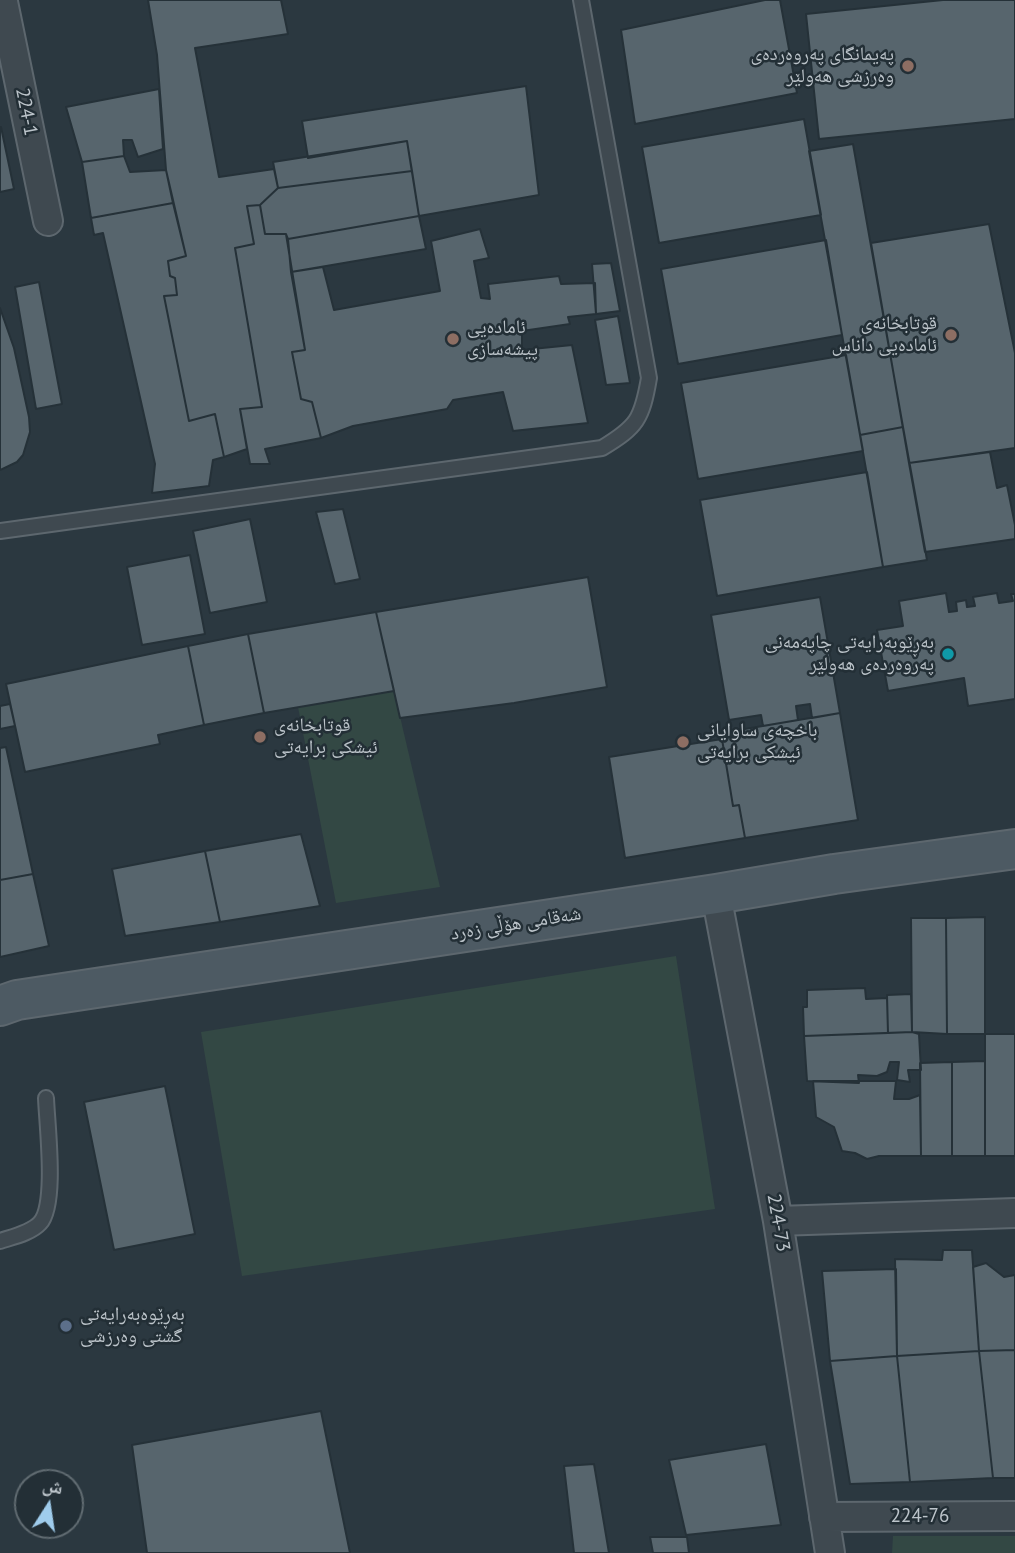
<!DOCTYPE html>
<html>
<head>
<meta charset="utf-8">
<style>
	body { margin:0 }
	#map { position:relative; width:1015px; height:1553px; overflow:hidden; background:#2b3840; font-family:"PT Sans","Noto Naskh Arabic",sans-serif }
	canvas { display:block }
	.north { position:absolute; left:14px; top:1469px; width:70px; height:70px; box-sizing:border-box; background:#232f36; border:2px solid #606b71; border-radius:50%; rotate:12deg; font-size:19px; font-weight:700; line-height:28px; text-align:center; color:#bcc4ca }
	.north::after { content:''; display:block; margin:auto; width:24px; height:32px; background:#9fccec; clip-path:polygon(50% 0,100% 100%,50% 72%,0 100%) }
</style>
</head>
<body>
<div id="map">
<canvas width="1015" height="1553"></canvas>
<div class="north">ش</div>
</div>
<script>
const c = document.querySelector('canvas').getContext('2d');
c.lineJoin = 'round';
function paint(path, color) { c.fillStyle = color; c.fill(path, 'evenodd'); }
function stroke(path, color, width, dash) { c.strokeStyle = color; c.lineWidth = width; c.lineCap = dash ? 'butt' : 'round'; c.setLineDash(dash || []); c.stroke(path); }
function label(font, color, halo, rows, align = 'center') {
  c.font = font + ' "PT Sans","Noto Naskh Arabic",sans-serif'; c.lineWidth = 5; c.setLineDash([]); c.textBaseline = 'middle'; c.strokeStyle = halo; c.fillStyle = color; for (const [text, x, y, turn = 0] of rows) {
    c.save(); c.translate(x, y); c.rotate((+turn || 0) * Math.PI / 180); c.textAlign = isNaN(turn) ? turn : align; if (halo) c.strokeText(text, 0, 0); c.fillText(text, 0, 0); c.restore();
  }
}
paint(new Path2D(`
	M394,691L440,887L336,903L298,707Z
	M676,956L715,1209L242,1276L201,1032Z
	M893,1536H1015V1553H892Z`), '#334844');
const building = new Path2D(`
	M148,0H281L288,34L195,48L219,177L274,169L278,188L260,205L247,206L254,244L235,248L262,407L240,409L247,449L224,457L215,414L189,421L164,296L177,295L175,278L170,276L168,261L186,256L166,170L157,55Z
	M765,0H780L797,93L635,124L621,30Z
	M943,0H1015V119L819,139L806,14Z
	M526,86L539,195L419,216L407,141L308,158L302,121Z
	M159,89L163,149L138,157L132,140H123L124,156L82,162L66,107Z
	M804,119L821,215L659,243L642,147Z
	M1,127L14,189L0,192V127Z
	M407,141L412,171L278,188L273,162Z
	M853,144L903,427L860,435L809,151Z
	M124,156L130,172L166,170L173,203L91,218L82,162Z
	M412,171L419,216L288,239L286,234H265L260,205L278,188Z
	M173,203L186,256L168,261L170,276L175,278L177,295L164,296L189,421L215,414L224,457L213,460L209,486L152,493L155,464L103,233L94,235L91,218Z
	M260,205L265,234H286L305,350L292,352L301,399L312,402L321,438L265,449L270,464H250L240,409L262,407L235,248L254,244L247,206Z
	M419,216L426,249L291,272L288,239Z
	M989,224L1015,353V448L909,463L871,243Z
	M480,229L489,258L474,261L481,298L490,299L488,284L559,276L561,284L595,283L596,314L568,317L570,324L522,331V350L572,345L588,423L513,431L503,392L453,400L447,409L353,426L321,438L312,402L301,399L292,352L305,350L291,272L323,267L334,310L440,291L431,241Z
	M826,240L842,335L678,364L661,269Z
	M611,263L620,311L596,314L592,264Z
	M39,282L62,404L36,409L15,287Z
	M0,308L14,348L29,417L30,432L23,455L17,462L0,470Z
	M618,316L630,383L606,385L595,320Z
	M846,355L863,451L698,479L681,383Z
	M903,427L927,560L883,567L860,435Z
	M990,452L997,488L1007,485L1015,525V539L925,552L909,463Z
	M867,472L883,567L717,596L700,500Z
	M343,509L360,579L335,584L316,512Z
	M250,519L267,602L210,613L193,531Z
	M190,555L205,634L142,645L127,567Z
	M588,577L607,687L514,703L400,718L376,612Z
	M946,593L949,612L957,611L956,602L966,600L967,607L975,606L973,597L997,593L999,603L1013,601L1011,594H1015V699L968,706L964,678L888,691L877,630L903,626L899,601Z
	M820,597L840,713L812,718L810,704L796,706L798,720L763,726L761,715L729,720L711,615Z
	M376,612L394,691L264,713L248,634Z
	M248,634L264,713L204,725L188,646Z
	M188,646L204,725L158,735L160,744L25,772L6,684Z
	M10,704L15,726L0,729V706Z
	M840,713L858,820L745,838L739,805L733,806L721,733Z
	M722,739L733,806L739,805L745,838L625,858L609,757Z
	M6,747L33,874L0,880V748Z
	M301,834L320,906L220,922L205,851Z
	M205,851L220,922L125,936L112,869Z
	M33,874L49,946L0,957V880Z
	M985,917V1034H947L946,918Z
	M911,918H946L947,1034L912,1032Z
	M865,988L866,999L887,998L888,1033L804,1036L803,1007H807V990Z
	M911,994L912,1032L888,1033L887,995Z
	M912,1032L919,1034L921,1070H908L910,1082L897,1080L899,1062H890L887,1072L877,1076L858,1075L859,1083L807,1081L804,1036Z
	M985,1034H1015V1156H985Z
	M985,1061V1156H952V1062Z
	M952,1062V1156H921L920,1063Z
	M813,1081H896L894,1099H909L920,1095L921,1156H879L867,1159L855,1153L842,1151L834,1127L816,1117Z
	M165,1086L195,1234L114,1250L84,1102Z
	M943,1250H972L979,1351L897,1356L895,1259L942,1260Z
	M986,1263L1004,1277L1015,1275V1350L979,1351L973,1267Z
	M896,1269L897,1356L830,1361L822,1271Z
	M1015,1350V1478H993L979,1351Z
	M979,1351L993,1478L910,1482L897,1356Z
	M897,1356L910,1482L850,1484L830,1361Z
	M321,1411L350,1553H147L132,1445Z
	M766,1444L781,1525L686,1535L669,1460Z
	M594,1464L609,1553H574L564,1466Z
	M650,1537H687L689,1553H653Z`);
paint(building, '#57656d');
stroke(building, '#253138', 2);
const lane = new Path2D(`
	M0,531L602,448C637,427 642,419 649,378L581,0
	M0,1241C12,1237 31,1233 40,1223C57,1205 47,1125 46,1098`);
const street = new Path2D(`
	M3,2L48,221
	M716,894L778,1221L830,1553
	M778,1221L1015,1213
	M824,1517L1015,1516`);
const secondary = new Path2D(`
	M0,1006L17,1000L716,894L834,874L1015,849`);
stroke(lane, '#5d676e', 18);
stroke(street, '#5d676e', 32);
stroke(secondary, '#5d676e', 42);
stroke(lane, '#3f4950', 14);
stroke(street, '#3f4950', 28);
stroke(secondary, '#4d5a63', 38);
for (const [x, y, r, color] of [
	[908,66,7,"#8d6e63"],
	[951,335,7,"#8d6e63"],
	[453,339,7,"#8d6e63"],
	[948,654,7,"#0f9aa8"],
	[260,737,7,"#8d6e63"],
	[683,742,7,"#8d6e63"],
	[66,1326,7,"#5c6f8a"]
]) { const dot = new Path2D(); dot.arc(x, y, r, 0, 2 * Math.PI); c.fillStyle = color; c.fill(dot); stroke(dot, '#232f36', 2.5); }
label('19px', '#bcc4ca', '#232f36', [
	["پەیمانگای پەروەردەی",894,55,"right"],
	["وەرزشی هەولێر",894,77,"right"],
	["قوتابخانەی",937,324,"right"],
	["ئامادەیی داناس",937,346,"right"],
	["ئامادەیی",467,328],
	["پیشەسازی",467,350],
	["بەڕێوبەرایەتی چاپەمەنی",934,643,"right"],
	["پەروەردەی هەولێر",934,665,"right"],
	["قوتابخانەی",274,726],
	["ئیشکی برایەتی",274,748],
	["باخچەی ساوایانی",697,731],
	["ئیشکی برایەتی",697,753],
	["بەڕێوەبەرایەتی",80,1315],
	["گشتی وەرزشی",80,1337]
], 'left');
label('19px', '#bcc4ca', '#232f36', [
	["224-1",26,112,79],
	["شەقامی هۆڵی زەرد",516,924,-9],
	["224-73",778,1223,80],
	["224-76",920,1517]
]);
</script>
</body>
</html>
